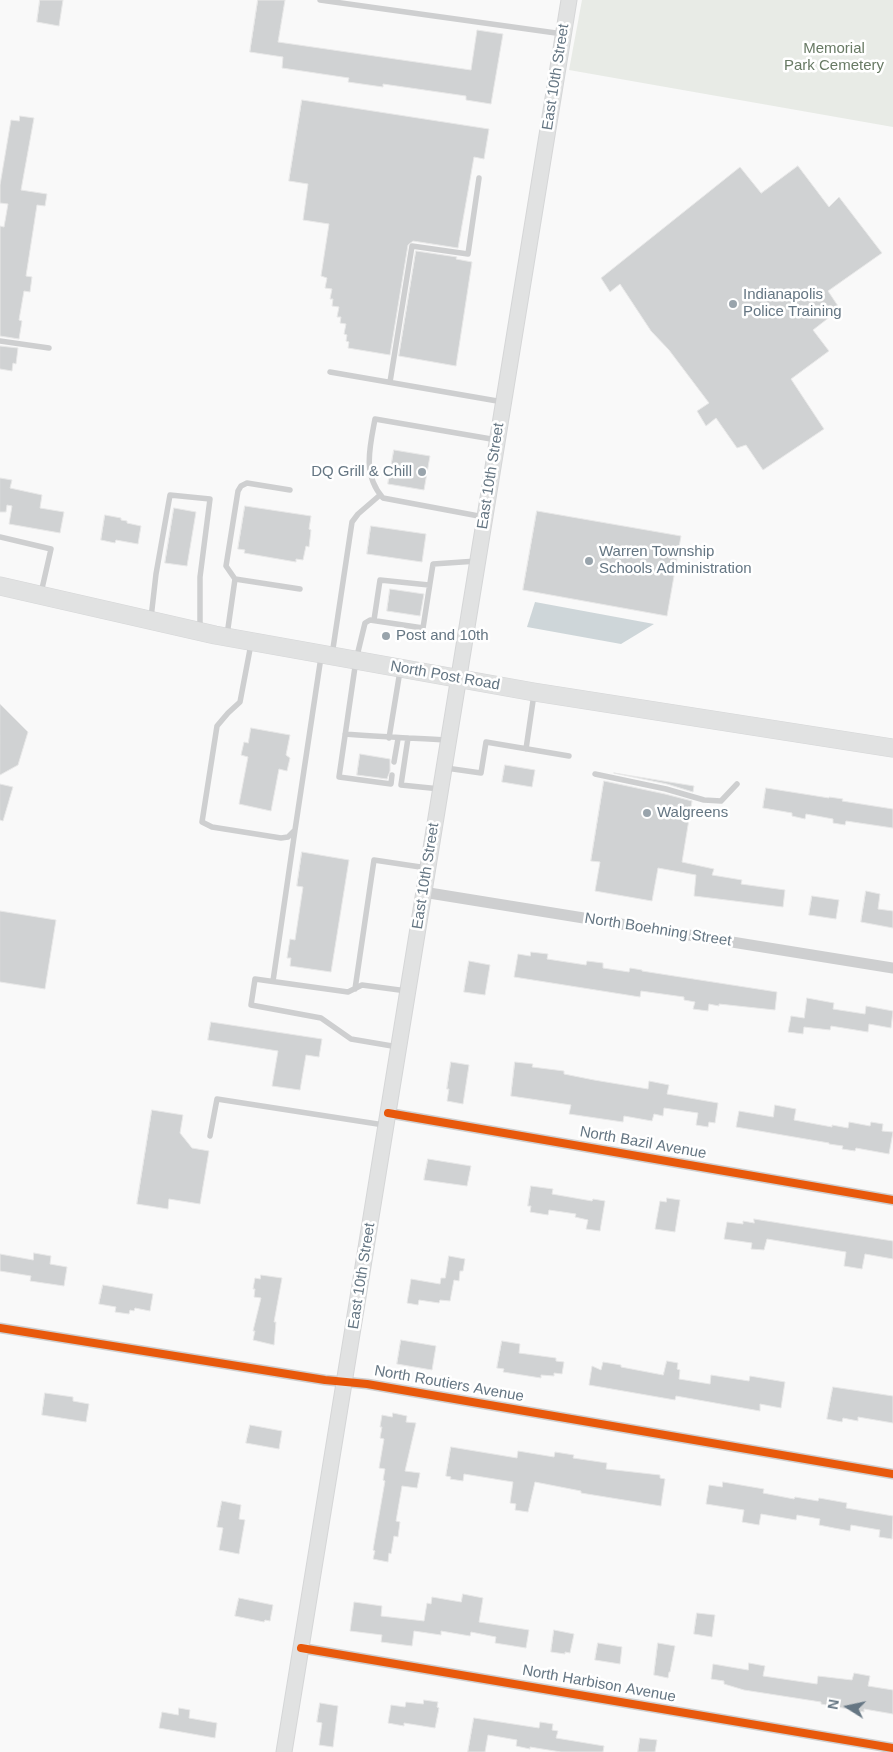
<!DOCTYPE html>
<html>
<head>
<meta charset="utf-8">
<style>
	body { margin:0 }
	#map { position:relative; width:893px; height:1752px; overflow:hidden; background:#f9f9f9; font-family:Arial,sans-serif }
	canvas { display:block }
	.north { position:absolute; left:823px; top:1682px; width:50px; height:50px; -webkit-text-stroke:4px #fff; paint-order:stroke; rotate:280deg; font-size:14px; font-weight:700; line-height:20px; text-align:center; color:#657683 }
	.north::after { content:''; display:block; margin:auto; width:18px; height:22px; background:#657683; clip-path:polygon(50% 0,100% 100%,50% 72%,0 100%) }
</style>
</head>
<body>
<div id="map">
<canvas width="893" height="1752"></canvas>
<div class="north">N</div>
</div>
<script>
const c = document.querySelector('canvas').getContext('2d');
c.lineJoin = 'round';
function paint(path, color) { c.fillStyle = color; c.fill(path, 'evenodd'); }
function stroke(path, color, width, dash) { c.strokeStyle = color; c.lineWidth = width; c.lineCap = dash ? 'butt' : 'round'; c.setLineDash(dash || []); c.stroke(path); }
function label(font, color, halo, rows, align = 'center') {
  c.font = font + ' Arial,sans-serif'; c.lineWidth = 5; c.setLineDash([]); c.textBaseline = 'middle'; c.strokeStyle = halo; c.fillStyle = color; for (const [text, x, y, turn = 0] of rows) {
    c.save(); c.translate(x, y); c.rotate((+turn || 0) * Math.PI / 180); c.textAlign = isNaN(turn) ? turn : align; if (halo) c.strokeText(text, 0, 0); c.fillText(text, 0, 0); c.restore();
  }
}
paint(new Path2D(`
	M582,0H893V127L569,70Z`), '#e8ebe6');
paint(new Path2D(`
	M535,602L654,624L621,644L527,627Z`), '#ced6d9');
const building = new Path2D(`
	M40,0H63L59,26L37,22Z
	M258,0H285L278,42L471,70L477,30L503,34L491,104L466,100V96L383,84V87L348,82L349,78L282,68L283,57L250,52Z
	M302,100L489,129L484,159L474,157L458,248L413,241L408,245L390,355L348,348L349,342L346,341L347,335L344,334L346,324L340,323L341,317H337L339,307L332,306L333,299H330L332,289L325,288L327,278L321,276L329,224L303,220L308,184L289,181Z
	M20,116L34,118L21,190L47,194L45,206L37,205L26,276L32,277L30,292L24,291L19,320L22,321L19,339L0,336V226L4,227L8,204L0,203V185L11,120L19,121Z
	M798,166L829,207L839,197L882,253L828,291L840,309L813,330L829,351L791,379L824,429L763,470L746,445L737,448L716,418L706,426L697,411L709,403L669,350L651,331L620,284L610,292L601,278L740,167L761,193Z
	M416,251L457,257L456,259L472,262L456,366L399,356Z
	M0,346L18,348L16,364L13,363L12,371L0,369Z
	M394,450L430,456L424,490L388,484Z
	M0,478L12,480L10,488L42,495L40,508L64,512L60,533L9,524L12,506L7,505L6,512H0Z
	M245,506L311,516L309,529L311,530L309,547L306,546L303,560L296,559V562L244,553L245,550L238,549Z
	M174,508L196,512L187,566L165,563Z
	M537,511L681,536L667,616L523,590Z
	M105,515L121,518V520L127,521V523L141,526L138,544L116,540L115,543L101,540Z
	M371,526L426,534L422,562L367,554Z
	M390,589L424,594L420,616L387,611Z
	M0,704L28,732L18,765L0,775Z
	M251,728L290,735L286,755L290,758L287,771L279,769L271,811L239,804L248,757L241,755L244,742L248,743Z
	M360,754L390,759V771L387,779L357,775Z
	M505,765L535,770L532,787L502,782Z
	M614,773L694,786L693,792L667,784Z
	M604,781L665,794L692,801L682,862L714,869L712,875L742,880L741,884L785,890L783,907L694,896L696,875L658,868L652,901L595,891L600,862L591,861Z
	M0,784L13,787L3,821L0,820Z
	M766,788L829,798V797L843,799L842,801L893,809V828L846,821L845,825L833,823V819L806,814L805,819L792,816V813L763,808Z
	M302,852L349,860L331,972L290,966L291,958H287L290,939L295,940L303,887L297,886Z
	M866,891L880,894L878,909L893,911V928L861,922Z
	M812,896L839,900L836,919L809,915Z
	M0,911L56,920L45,989L0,982Z
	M531,952L548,954L547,959L586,965L587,961L603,963V968L629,972L630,968L642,970V971L777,992L775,1010L719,1004V1006L709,1004L708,1011L693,1009L695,1002L684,1000V997L641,991L640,997L514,977L518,954L530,956Z
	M469,961L490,965L485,995L464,992Z
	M807,998L834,1003L833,1009L865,1014L866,1006L893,1011L891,1028L869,1024L868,1032L831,1026L830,1030L804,1027L803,1034L788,1032L791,1016L804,1018Z
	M211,1022L322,1039L319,1057L306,1055L300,1090L272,1086L278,1051L208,1040Z
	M451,1062L469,1065L463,1104L447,1101L449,1089H447Z
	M515,1062L533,1064L532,1067L564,1071V1074L594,1080L648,1089L649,1081L669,1085L667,1094L718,1103L715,1123L709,1122L708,1127L696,1125L698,1113L664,1108L663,1116L654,1114L652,1121L624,1116L623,1122L569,1114L571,1105L511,1096Z
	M775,1105L796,1109L794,1120L832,1127V1125L848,1128L849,1122L870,1126L871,1122L883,1124L882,1131L893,1132L889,1154L856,1148L855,1151L842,1149L843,1146L829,1144V1143L736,1127L739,1111L773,1117Z
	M152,1110L183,1115L180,1133L192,1148L209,1151L200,1204L169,1199L168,1209L137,1204Z
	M428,1159L471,1166L467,1186L424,1180Z
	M531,1186L553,1189L552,1194L592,1201L593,1199L605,1201L600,1231L586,1229L588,1220L575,1217L576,1214L549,1210L548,1215L530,1212L531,1206H528Z
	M667,1198L680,1200L675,1232L655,1229L660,1201L666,1202Z
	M754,1219L893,1241V1259L865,1254L862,1269L844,1266L846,1252L767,1239L764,1250L751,1249L752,1243L724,1239L727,1222L743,1224V1221L754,1223Z
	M34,1253L51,1256L50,1264L67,1267L64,1286L30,1281L31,1276L0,1271V1254L33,1260Z
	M449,1256L465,1259L463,1271H460L459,1281L454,1280L450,1301L440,1300L439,1303L419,1300L418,1305L407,1303L411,1279L440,1284L441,1278H445Z
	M261,1275L282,1278L274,1322H276L274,1345L253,1340L255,1331H253L261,1298L254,1297L255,1289H253L255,1278L260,1279Z
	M103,1285L153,1294L150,1311L135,1308L134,1311L130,1310L129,1314L115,1312L116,1307L99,1304Z
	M401,1340L436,1346L432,1370L397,1364Z
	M502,1341L520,1344L519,1353L556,1358V1361L564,1362L562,1374L554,1373V1376L541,1375V1378L503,1372L504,1369L497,1368Z
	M667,1361L678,1363L677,1369L680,1370L679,1379L710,1384L711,1375L749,1381L750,1376L785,1382L781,1408L760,1404V1411L676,1396L675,1400L589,1385L592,1366L601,1370L603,1362L621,1365V1367L663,1375Z
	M833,1387L893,1396V1423L858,1417V1421L843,1418L842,1422L827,1419Z
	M45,1393L73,1397V1401L89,1404L86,1422L42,1415Z
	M393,1413L407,1416L406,1422L416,1423L405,1471L420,1473L417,1488L402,1486L396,1521L400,1522L398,1537L394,1536L391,1554L389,1553L388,1562L373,1559L375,1551L373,1550L385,1481L383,1480L385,1469L379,1468L384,1439L380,1438L382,1427H380L382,1415L392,1417Z
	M250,1425L282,1431L279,1449L246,1443Z
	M451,1447L517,1458L518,1451L554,1457L555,1452L574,1455L573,1458L607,1463L606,1469L660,1475V1478L665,1479L661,1506L581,1493V1491L535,1482L528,1512L515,1510L516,1504L510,1503L513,1482L464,1474L463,1481L450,1479L451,1477L446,1476Z
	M723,1482L764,1489L763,1493L794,1499L795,1497L818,1501L819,1498L847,1503L846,1508L893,1516L892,1539L879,1537L880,1530L851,1525L850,1531L834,1528L819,1525L820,1519L797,1515L796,1520L761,1514L759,1525L742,1522L744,1510L706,1504L709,1485L722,1487Z
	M222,1501L241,1505L239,1519L245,1520L239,1554L219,1550L223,1528L217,1527Z
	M463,1594L483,1598L479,1622L529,1630L526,1648L495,1643L496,1637L471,1632L470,1636L441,1631V1635L414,1631L412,1646L381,1642L382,1635L350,1631L354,1602L382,1606L381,1616L424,1621L427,1603L431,1604L432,1597L461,1602Z
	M239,1598L273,1605L270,1621L265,1620L264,1622L235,1616Z
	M697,1613L715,1615L712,1637L694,1634Z
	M554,1630L574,1634L570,1653L565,1652V1654L551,1652Z
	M598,1643L622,1647L620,1664L595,1660Z
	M658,1643L675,1646L670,1672H669L668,1678L654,1675Z
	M749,1663L765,1666L763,1676L817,1684L818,1676L852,1680L854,1673L870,1676L868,1686L893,1690V1714L864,1709V1712L821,1704V1702L744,1690L724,1684V1681L711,1679L713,1664L748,1670Z
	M424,1700L438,1702L437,1707L439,1708L435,1728L404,1723V1726L388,1723L391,1705L405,1707L406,1702L423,1704Z
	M320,1703L338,1706L333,1747L319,1745L322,1723L317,1722Z
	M179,1708L190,1710L189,1718L217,1723L215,1738L159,1728L162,1712L178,1715Z
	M474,1718L539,1728L540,1722L553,1724L552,1730L558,1731L556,1738L604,1746L603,1752H561L530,1747V1749L516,1746L517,1740L488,1735L485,1752H468Z
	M640,1738L657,1740L655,1752H638Z`);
paint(building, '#d0d2d3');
stroke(building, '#e8e8e8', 1);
const secondary = new Path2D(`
	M284,1752L569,0`);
const primary = new Path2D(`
	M0,586L215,635L534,692L893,748`);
stroke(secondary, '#d5d6d7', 17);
stroke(primary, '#d5d6d7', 19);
stroke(new Path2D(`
	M320,0L563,34
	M0,341L49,348
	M330,372L503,402
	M390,382L412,246L468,254L479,178
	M484,517L383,498C362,475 370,446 375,419L497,440
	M0,537L51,549L41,593
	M235,579L300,589
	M151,618L156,574L170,495L210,499L200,577V630
	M374,620L380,580L429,585
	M227,635L235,579L226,566L238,491L241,486L247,483L290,490
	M251,644L240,702L228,713L217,726L202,822L212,827L281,838L288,837L295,830L321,657
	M332,655L352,522L358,514L380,495
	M345,734C380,737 414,738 448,740
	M389,738L400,671
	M408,738L401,785L440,789
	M526,749L534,694
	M394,762L398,739
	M446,768L481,773L486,742L569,756
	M595,774L666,789L704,800L721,801L737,784
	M392,775L391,784L339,777L356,660L365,623L370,620L423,628L433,564L477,561
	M273,981L295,830
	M355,989L374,860L427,868
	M398,1047L351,1039L321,1018L251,1005L255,979L348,992L362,985L407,991
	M210,1136L217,1099L384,1125`), '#cecfd0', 5.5);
stroke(new Path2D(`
	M423,892L893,968
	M388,1113L893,1200
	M0,1328L325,1380L367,1384L893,1474
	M301,1648L893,1748`), '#cecfd0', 11);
stroke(secondary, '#e1e2e2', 15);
stroke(primary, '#e1e2e2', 18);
stroke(new Path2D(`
	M388,1113L893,1200
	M0,1328L325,1380L367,1384L893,1474
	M301,1648L893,1748`), '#e8590c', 8);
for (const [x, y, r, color] of [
	[733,304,5,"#99a4ac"],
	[422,472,5,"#99a4ac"],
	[589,561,5,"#99a4ac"],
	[386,636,5,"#99a4ac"],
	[647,813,5,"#99a4ac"]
]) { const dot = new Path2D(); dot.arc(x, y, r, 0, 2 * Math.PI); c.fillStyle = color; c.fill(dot); stroke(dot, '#fff', 2); }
label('15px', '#687a64', '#fff', [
	["Memorial",834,49],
	["Park Cemetery",834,66]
]);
label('15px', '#657683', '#fff', [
	["East 10th Street",556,77,-81],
	["East 10th Street",491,476,-81],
	["North Post Road",445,676,10],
	["East 10th Street",426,876,-81],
	["North Boehning Street",658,930,9],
	["North Bazil Avenue",643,1143,10],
	["East 10th Street",362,1276,-81],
	["North Routiers Avenue",449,1384,10],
	["North Harbison Avenue",599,1684,10]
]);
label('15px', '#657683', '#fff', [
	["Indianapolis",743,295],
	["Police Training",743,312],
	["DQ Grill & Chill",412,472,"right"],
	["Warren Township",599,552],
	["Schools Administration",599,569],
	["Post and 10th",396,636],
	["Walgreens",657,813]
], 'left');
</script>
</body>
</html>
